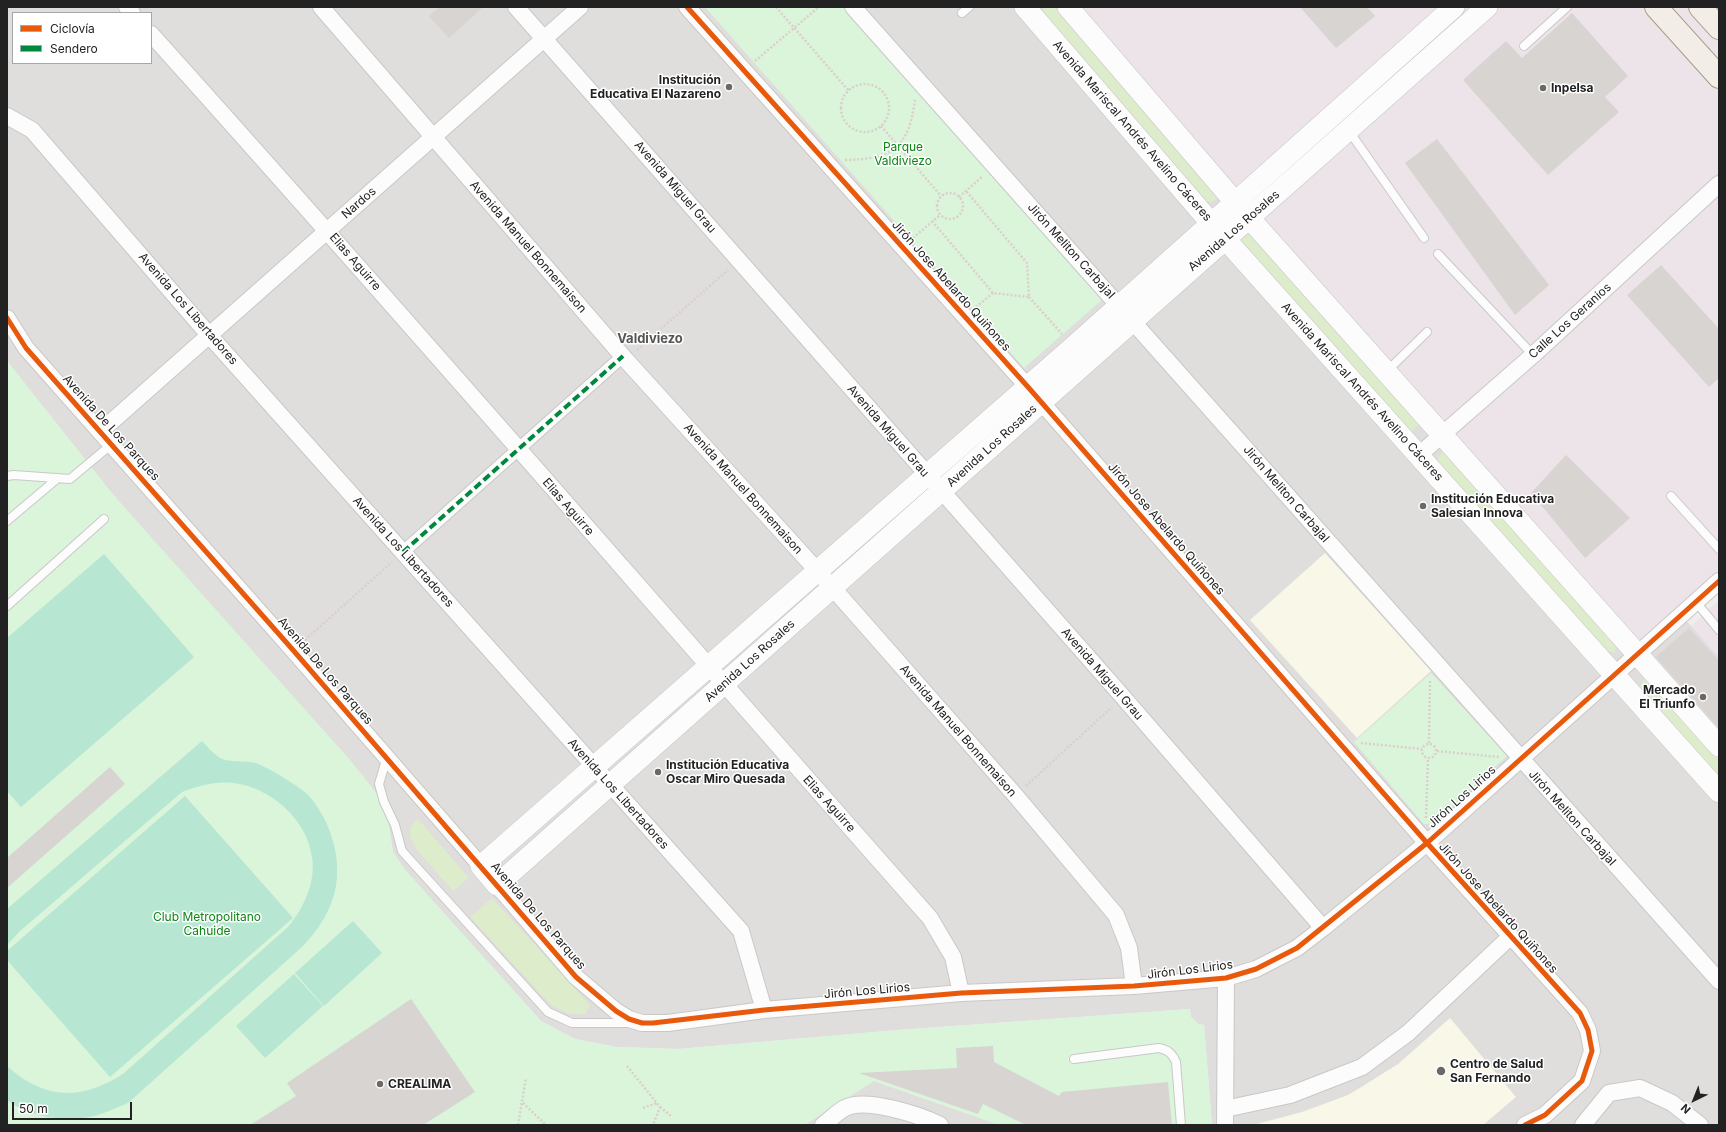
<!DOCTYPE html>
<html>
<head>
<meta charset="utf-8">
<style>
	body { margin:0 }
	#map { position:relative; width:1726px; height:1132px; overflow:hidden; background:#f0eeeb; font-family:Inter,sans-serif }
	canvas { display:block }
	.frame { position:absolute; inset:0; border:8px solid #222; pointer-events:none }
	.legend { position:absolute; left:12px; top:12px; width:140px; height:52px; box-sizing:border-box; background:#fff; border:1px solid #a7a7a7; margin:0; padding:5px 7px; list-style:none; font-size:12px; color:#222 }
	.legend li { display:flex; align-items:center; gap:8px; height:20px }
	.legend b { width:20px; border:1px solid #a7a7a7 }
	.north { position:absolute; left:1674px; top:1080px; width:40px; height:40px; -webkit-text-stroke:3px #fff; paint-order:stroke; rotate:223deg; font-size:11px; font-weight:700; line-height:16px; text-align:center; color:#222 }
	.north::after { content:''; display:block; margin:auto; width:14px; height:18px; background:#222; clip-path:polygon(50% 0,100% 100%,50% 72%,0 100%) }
	.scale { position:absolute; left:12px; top:1102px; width:120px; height:18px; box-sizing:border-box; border:2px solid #222; border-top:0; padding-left:5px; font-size:12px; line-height:14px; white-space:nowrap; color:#222; -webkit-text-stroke:3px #fff; paint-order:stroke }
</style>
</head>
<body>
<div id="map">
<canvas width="1726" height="1132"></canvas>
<div class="frame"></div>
<ul class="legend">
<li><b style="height:5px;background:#e8590c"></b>Ciclovía</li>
<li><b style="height:5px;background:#00873e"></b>Sendero</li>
</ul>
<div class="north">N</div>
<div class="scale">50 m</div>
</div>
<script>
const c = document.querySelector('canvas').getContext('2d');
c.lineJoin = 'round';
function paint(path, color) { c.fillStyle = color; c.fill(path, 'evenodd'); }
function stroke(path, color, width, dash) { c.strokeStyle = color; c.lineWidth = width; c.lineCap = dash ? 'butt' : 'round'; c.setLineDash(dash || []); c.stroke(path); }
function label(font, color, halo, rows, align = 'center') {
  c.font = font + ' Inter,sans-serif'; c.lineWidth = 3; c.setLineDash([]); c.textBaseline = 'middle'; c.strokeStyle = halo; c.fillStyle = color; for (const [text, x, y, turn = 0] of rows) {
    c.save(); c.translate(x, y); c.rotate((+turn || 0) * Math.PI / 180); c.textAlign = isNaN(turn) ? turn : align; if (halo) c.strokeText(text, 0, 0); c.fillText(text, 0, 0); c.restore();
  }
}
paint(new Path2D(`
	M7,7H1072L1685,619L1719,657V1125H1212L1204,1025L1198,1024L1191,1017L1190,1009L898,1030L679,1049L616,1047L575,1039L541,1021L405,870L393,852L388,821L110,491L7,361ZM13,13H151V63H13Z
	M874,1081L978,1117L999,1125H804Z`), '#dfdedc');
paint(new Path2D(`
	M1072,7H1719V588L1647,653Z
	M1719,600V657L1691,626Z`), '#ede4e9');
paint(new Path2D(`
	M1325,553L1431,671L1357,738L1250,620Z
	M1450,1018L1516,1097L1483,1125H1253L1302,1112L1348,1095L1363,1086L1398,1064Z`), '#f8f7e8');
paint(new Path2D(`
	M1045,7H1055L1220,198L1207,203L1043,12Z
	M1250,231L1420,424L1408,434L1238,240Z
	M1443,450L1615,644V653L1605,650L1441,468L1437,460Z
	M1645,678L1719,754V783L1639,687Z
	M418,819L469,878L453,891L417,850L410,837L411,826Z
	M492,898L590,1005L586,1014H570L552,1006L470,917Z`), '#ddeccb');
paint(new Path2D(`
	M705,7H843L1102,300L1024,368Z
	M7,361L110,491L351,761L378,795L388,821L393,852L405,870L541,1021L575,1039L616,1047L678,1049L898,1030L1190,1009L1191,1017L1198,1024L1204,1025L1212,1125H999L874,1081L804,1125H7Z
	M1431,673L1507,756L1431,824H1424L1354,742Z`), '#daf5da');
paint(new Path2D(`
	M104,554L194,657L21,807L7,791V638Z
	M202,741C207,746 213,754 220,758C230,763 245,760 256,763C269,768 301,787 310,797C334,826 346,871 330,906C324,921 314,934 303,946L128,1103C114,1109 99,1116 84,1118C60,1122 26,1115 7,1100V1066C45,1100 80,1101 123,1074L288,927C304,908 316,882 312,857C307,819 270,787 233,783C215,781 199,786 182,792L20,931L7,945V909Z
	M185,796L293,918L110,1077L7,960V951Z
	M353,921L382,953L324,1006L295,973Z
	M294,974L323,1006L265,1058L236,1026Z`), '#b7e6d2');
paint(new Path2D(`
	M440,7H483L449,38L429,16Z
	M1300,7H1367L1375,16L1336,48Z
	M1572,13L1628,76L1605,97L1619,112L1548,175L1463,80L1506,41L1522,58Z
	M1437,139L1549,285L1515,315L1405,163Z
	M1661,265L1719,329V378L1709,387L1627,295Z
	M1566,455L1630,518L1585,558L1531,493Z
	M1689,628L1719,661V728L1656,657Z
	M110,767L125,784L7,888V858Z
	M411,999L475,1092L423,1125H250L296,1096L287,1083Z
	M993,1046L994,1062L1059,1096L1062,1092L1168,1082L1172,1125H1026L983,1104L978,1114L859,1073L957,1068L956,1048Z`), '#d7d4d2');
const service = new Path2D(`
	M962,13L969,7
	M1524,46L1567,7
	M1349,131L1424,238
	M1438,254L1533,355
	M1387,371L1427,332
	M7,476L14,475L70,479L112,444
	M1671,496L1719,549
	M7,521L58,478
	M1696,602L1719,630
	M7,606L104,519
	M387,757L379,784L384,802L395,825L402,851L548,1012L572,1023H629
	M1074,1059L1159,1048C1168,1050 1172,1053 1176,1062L1181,1125`);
const pedestrian = new Path2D(`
	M403,552L623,356`);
const minor = new Path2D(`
	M127,7L132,13
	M321,7L626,360L832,587L1015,795L1116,915L1129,948L1134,986
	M516,7L1123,697L1323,928
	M687,7L1028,387L1427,843L1580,1013L1588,1030L1592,1051L1582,1081L1545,1115L1525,1125
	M853,7L1719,981
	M151,34C414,326 670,624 930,918L953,957L961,993
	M7,116L32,130L209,335L741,931L764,1010
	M7,318L26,348L293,650L481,866
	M101,431L580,7
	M1419,455L1533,355L1719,184
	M497,885L576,977L616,1011L629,1019L642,1023H668L764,1010L961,993L1134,986L1226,978L1256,969L1297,948L1323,928L1427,843L1719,581
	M1225,1109L1290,1095L1362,1067L1408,1033L1510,937
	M823,1125C830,1120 837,1112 845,1108C865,1097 920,1115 940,1125
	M1225,1125L1226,978
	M1583,1125L1609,1093L1640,1088L1672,1103L1700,1125`);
const tertiary = new Path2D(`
	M1025,7L1211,223L1719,792
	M1068,7L1235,202L1719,746
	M1454,7L1073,347L481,866L497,885L1487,7`);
const primary = new Path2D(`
	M1656,7L1719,77
	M1700,7L1719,28`);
stroke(service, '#c9c8c7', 10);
stroke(pedestrian, '#c9c8c7', 14);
stroke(minor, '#c9c8c7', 18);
stroke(tertiary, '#c9c8c7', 22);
stroke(primary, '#a79c86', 24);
stroke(new Path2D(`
	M776,7L849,91
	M755,61L819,7
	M841 108a24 24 0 1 1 48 0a24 24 0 1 1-48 0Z
	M881,126L941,196
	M845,160C893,159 909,148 915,99
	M937 206a13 13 0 1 1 26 0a13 13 0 1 1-26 0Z
	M959,197L983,176
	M932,221L993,293L1029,297L1027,263L966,191
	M913,238L940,215
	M1029,297L1062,334
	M976,307L993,293
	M637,350L728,270
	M305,640L392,562
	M1361,743L1422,749
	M1429,743L1430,681
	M1422 751a7 7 0 1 1 14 0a7 7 0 1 1-14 0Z
	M1437,751L1499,757
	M1026,786L1112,707
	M1426,818L1428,758
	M627,1066L660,1107L653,1125
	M523,1103L546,1125
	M660,1107L671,1116
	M643,1108L657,1103
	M518,1125L526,1078`), '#dccecd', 2.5, [2, 2]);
stroke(service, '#fdfcfc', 8);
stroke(pedestrian, '#fdfcfc', 12);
stroke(minor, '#fdfcfc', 16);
stroke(tertiary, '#fdfcfc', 21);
stroke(primary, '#f3ede7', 22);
stroke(new Path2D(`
	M403,552L623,356`), '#00873e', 4, [8, 4]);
stroke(new Path2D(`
	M687,7L1028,387L1427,843L1580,1013L1588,1030L1592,1051L1582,1081L1545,1115L1525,1125
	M7,318L26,348L293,650L576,977L616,1011L629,1019L642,1023H653L764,1010L961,993L1134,986L1226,978L1256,969L1297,948L1427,843L1719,581`), '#e8590c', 5);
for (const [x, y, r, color] of [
	[729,87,4,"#6a6968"],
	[1543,88,4,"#6a6968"],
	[1423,506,4,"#6a6968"],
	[1703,697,4,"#6a6968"],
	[658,772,4,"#6a6968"],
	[1441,1071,5,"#6a6968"],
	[380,1084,4,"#6a6968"]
]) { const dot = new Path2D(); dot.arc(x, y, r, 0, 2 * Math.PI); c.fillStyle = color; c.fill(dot); stroke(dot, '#fff', 1.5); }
label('bold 12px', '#222', '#fff', [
	["Institución",721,80,"right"],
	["Educativa El Nazareno",721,94,"right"],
	["Inpelsa",1551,88],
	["Institución Educativa",1431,499],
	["Salesian Innova",1431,513],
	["Mercado",1695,690,"right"],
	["El Triunfo",1695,704,"right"],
	["Institución Educativa",666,765],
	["Oscar Miro Quesada",666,779],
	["Centro de Salud",1450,1064],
	["San Fernando",1450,1078],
	["CREALIMA",388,1084]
], 'left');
label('12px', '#222', '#fff', [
	["Avenida Mariscal Andrés Avelino Cáceres",1132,131,49],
	["Avenida Miguel Grau",675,187,49],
	["Nardos",359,203,-41],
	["Avenida Los Rosales",1234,231,-41],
	["Avenida Manuel Bonnemaison",528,247,49],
	["Jirón Meliton Carbajal",1071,251,48],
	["Elias Aguirre",355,262,49],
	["Jirón Jose Abelardo Quiñones",951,286,48],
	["Avenida Los Libertadores",188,309,49],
	["Calle Los Geranios",1570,321,-42],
	["Avenida Mariscal Andrés Avelino Cáceres",1362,392,48],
	["Avenida De Los Parques",111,428,48],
	["Avenida Miguel Grau",888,431,49],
	["Avenida Los Rosales",992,446,-42],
	["Avenida Manuel Bonnemaison",743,489,48],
	["Jirón Meliton Carbajal",1286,494,49],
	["Elias Aguirre",568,507,49],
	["Jirón Jose Abelardo Quiñones",1166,529,49],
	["Avenida Los Libertadores",403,552,48],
	["Avenida Los Rosales",750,661,-42],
	["Avenida De Los Parques",325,671,49],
	["Avenida Miguel Grau",1102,674,49],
	["Avenida Manuel Bonnemaison",958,731,49],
	["Avenida Los Libertadores",618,794,48],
	["Jirón Los Lirios",1462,797,-42],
	["Elias Aguirre",829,804,48],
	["Jirón Meliton Carbajal",1572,818,48],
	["Jirón Jose Abelardo Quiñones",1498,908,48],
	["Avenida De Los Parques",538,916,49],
	["Jirón Los Lirios",1190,970,-7],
	["Jirón Los Lirios",867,991,-5]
]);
label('12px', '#0c8416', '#fff', [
	["Parque",903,147],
	["Valdiviezo",903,161],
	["Club Metropolitano",207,917],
	["Cahuide",207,931]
]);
label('bold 13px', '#555', '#fff', [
	["Valdiviezo",650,339]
]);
</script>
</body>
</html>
